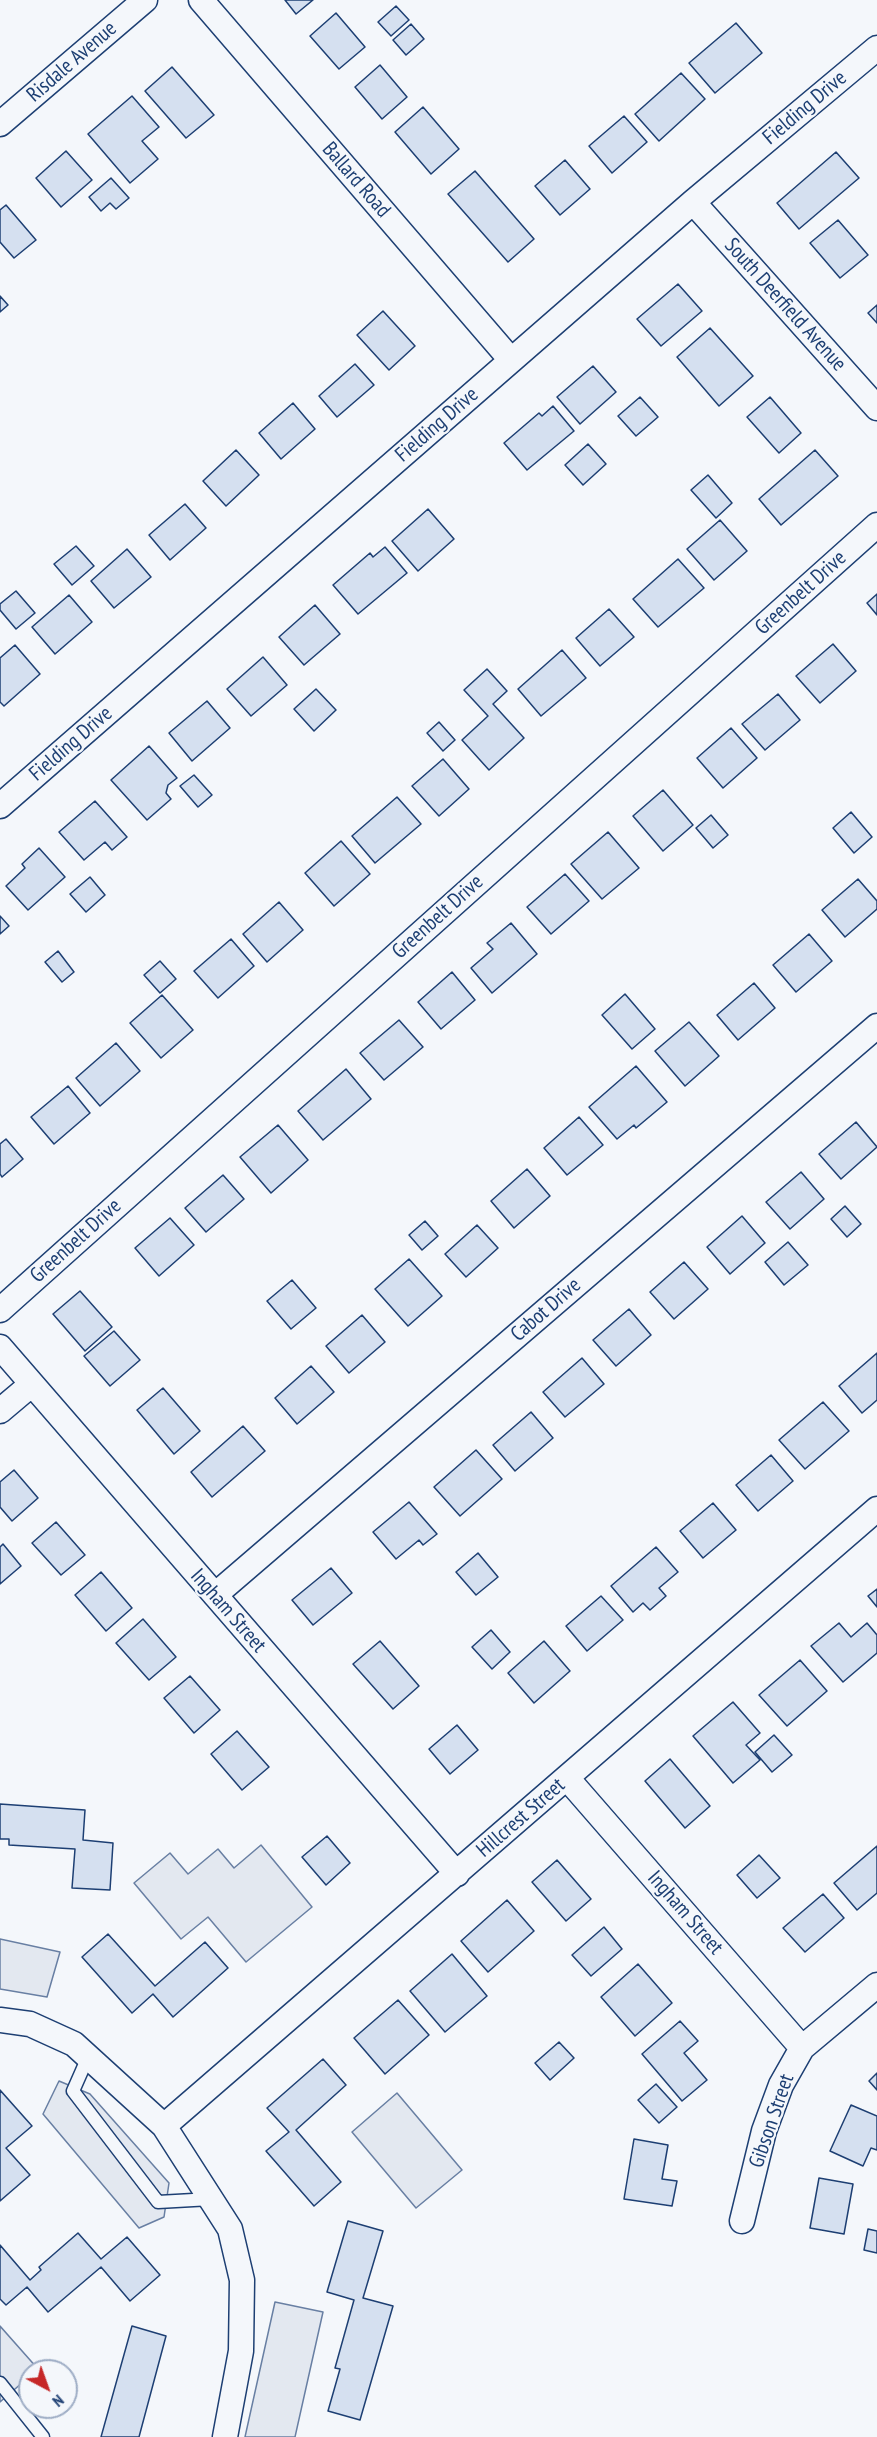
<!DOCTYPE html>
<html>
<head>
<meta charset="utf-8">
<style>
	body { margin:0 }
	#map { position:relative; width:877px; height:2437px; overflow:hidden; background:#f4f7fb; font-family:"PT Sans Narrow",sans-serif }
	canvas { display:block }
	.north { position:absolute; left:18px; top:2359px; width:60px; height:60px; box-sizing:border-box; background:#f4f7fb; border:2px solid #9eadc5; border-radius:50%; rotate:139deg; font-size:16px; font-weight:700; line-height:24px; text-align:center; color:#1d3f73 }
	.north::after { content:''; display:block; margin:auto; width:21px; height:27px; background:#c62828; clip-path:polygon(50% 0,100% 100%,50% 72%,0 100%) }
</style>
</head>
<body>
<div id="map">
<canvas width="877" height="2437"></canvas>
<div class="north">N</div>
</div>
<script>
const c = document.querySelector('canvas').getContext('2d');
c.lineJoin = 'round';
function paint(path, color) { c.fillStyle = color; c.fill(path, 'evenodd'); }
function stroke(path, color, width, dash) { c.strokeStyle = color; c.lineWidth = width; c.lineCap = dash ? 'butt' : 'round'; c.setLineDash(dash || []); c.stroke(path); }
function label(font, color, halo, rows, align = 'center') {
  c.font = font + ' "PT Sans Narrow",sans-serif'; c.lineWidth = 4.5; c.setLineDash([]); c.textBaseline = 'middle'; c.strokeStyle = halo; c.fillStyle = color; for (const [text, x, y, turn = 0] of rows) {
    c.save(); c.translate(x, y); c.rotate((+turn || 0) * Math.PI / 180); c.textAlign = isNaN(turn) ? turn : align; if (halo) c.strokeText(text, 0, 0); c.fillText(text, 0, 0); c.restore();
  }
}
const parking = new Path2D(`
	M261,1845L312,1907L246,1962L208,1917L181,1939L134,1883L170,1853L188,1874L218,1849L234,1868Z
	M0,1939L60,1952L47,1997L0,1989Z
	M59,2081L90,2094L169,2183L164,2217L139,2228L43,2114Z
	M397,2093L462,2170L416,2208L352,2132Z
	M275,2302L323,2312L295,2437H245Z
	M0,2326L38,2369L30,2371V2376L0,2402Z`);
paint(parking, '#e3e8f0');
stroke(parking, '#687fa3', 1.5);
const building = new Path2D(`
	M285,0H313L296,14Z
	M396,6L409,20L391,36L378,22Z
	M336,13L365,47L339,69L310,36Z
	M736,23L762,53L715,93L689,63Z
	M411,24L424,39L406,55L393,40Z
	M380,65L407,97L382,119L355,87Z
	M172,67L214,115L186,138L145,91Z
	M681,73L705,99L659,141L635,114Z
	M132,96L159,127L142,141L158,159L130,183L88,134Z
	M423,107L459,149L431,174L395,132Z
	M624,116L647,142L612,173L589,146Z
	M66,151L92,180L61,207L36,178Z
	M836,152L859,178L799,229L777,203Z
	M565,160L590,189L560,215L535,186Z
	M475,171L534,239L508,262L448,194Z
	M111,178L129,198L116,209L110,203L101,211L89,197Z
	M6,205L36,240L14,258L0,242V210Z
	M838,220L868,255L840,278L810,243Z
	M678,284L702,311L661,346L637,319Z
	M0,296L8,305L0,312Z
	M877,305V323L868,313Z
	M383,311L415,346L389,370L357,335Z
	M710,328L753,376L719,406L677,357Z
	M355,364L374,385L337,417L319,396Z
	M593,366L616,392L580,424L557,397Z
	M640,397L658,417L636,436L618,416Z
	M770,397L801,433L779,453L747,417Z
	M293,403L315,429L281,459L259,433Z
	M553,406L574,431L527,470L504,443L539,413L542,416Z
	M588,444L606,464L583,485L565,465Z
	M236,450L259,475L226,506L203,481Z
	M815,450L838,476L781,525L759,499Z
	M708,475L732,503L716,518L691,490Z
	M185,504L206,528L170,560L149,535Z
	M428,509L454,539L418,571L392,541Z
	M720,520L747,551L714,580L687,549Z
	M76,546L94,566L72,585L54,564Z
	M385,547L407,573L358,614L333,585L370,553L373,557Z
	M127,549L151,577L114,608L91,581Z
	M678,559L704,588L658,627L633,599Z
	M16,591L35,613L16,629L0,610V604Z
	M877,594V615L867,603Z
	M69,595L92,622L55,654L32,627Z
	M315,605L340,634L304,665L279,637Z
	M609,609L634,637L600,666L576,638Z
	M833,644L856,671L820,703L796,676Z
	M15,645L40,674L4,706L0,702V658Z
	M562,650L586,678L541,716L518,689Z
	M263,657L287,685L251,716L227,689Z
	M487,669L507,691L493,704L524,738L489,770L462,740L488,716L464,690Z
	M316,689L336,710L314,731L294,709Z
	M778,694L800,720L765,750L742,724Z
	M207,701L230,728L192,761L169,733Z
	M439,722L455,740L443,751L427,733Z
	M731,728L757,758L723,788L697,758Z
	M149,746L177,778L168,785L166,793L171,799L147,820L111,780Z
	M443,759L469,789L439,816L412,786Z
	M194,775L212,795L198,807L180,786Z
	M663,790L693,825L663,851L633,816Z
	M397,797L421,824L375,863L352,836Z
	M95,801L127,837L112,850L105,842L84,860L59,832Z
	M851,812L872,837L854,853L833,828Z
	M711,815L728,835L713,848L696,828Z
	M608,832L639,868L602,899L571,864Z
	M341,841L370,874L334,906L305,873Z
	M39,848L65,877L28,910L6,886L25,868L22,864Z
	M565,874L589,901L551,934L527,907Z
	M90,877L105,895L86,912L70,894Z
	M858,879L877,901V909L845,937L822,910Z
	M279,902L303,930L267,962L243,934Z
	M0,916L9,926L0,934Z
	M511,923L537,954L492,993L471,968L493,949L487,943Z
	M809,934L832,961L796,992L773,965Z
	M231,939L254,966L218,998L194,971Z
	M58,951L74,972L62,982L45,962Z
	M160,961L176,979L160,993L144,975Z
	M452,972L475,1000L441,1029L418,1002Z
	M754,983L775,1008L738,1040L717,1015Z
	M625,994L655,1029L632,1049L602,1015Z
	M162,995L193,1030L161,1058L130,1023Z
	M399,1020L423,1047L384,1080L360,1053Z
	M689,1022L719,1056L685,1086L655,1051Z
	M116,1043L140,1071L100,1106L76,1078Z
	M636,1066L667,1102L636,1128L634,1125L617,1139L589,1107Z
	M346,1069L371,1099L323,1140L298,1111Z
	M68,1086L90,1113L54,1144L31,1117Z
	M579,1117L603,1145L567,1175L544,1148Z
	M856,1122L877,1147L841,1179L819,1154Z
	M278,1125L308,1160L271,1193L240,1157Z
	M6,1139L23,1159L2,1177L0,1174V1144Z
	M527,1169L550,1196L514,1228L491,1201Z
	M801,1172L824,1199L790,1229L766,1202Z
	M223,1175L244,1199L206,1232L185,1208Z
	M845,1206L861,1224L847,1237L831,1219Z
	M742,1216L765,1243L730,1274L707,1247Z
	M170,1218L194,1245L159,1276L135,1248Z
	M425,1221L438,1236L422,1250L409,1235Z
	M477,1225L498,1248L466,1277L445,1254Z
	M788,1242L808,1265L784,1285L765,1262Z
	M409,1259L442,1296L408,1326L375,1289Z
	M684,1262L708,1289L674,1319L650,1292Z
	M292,1280L316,1308L291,1329L267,1301Z
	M80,1291L112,1327L85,1351L53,1314Z
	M629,1309L651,1335L616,1366L593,1340Z
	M362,1315L385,1342L349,1373L326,1346Z
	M114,1331L140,1360L110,1386L84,1356Z
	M877,1353V1400L862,1413L839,1386Z
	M582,1358L604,1384L565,1417L543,1392Z
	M311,1366L334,1392L297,1424L275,1398Z
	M163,1388L200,1431L174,1454L137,1410Z
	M823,1402L849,1431L805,1469L779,1440Z
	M531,1412L553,1438L515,1471L493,1445Z
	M243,1426L265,1451L212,1497L191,1472Z
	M476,1450L502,1479L460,1516L434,1487Z
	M771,1455L793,1481L758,1511L736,1485Z
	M14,1470L38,1498L12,1521L0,1507V1482Z
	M409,1502L437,1534L423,1545L419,1540L396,1559L373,1532Z
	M713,1503L736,1530L703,1558L680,1531Z
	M56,1522L85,1555L61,1575L32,1543Z
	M3,1544L21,1566L0,1584V1547Z
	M656,1547L678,1572L659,1588L666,1596L650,1610L643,1603L633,1612L611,1586Z
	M478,1553L498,1577L476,1595L456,1572Z
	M331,1568L352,1593L313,1625L292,1600Z
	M101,1572L132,1608L106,1631L75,1595Z
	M877,1589V1607L868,1596Z
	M601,1596L623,1620L587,1651L566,1626Z
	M143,1619L176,1657L149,1680L116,1643Z
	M839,1623L851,1637L867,1623L877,1635V1653L843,1682L811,1646Z
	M491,1630L510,1652L492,1669L472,1647Z
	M380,1641L419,1686L393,1709L353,1664Z
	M544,1641L570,1671L534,1703L508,1673Z
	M800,1660L827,1691L787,1726L759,1695Z
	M190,1676L220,1710L194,1733L164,1698Z
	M733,1702L760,1733L746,1745L760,1760L733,1783L693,1736Z
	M457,1725L478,1750L450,1774L429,1749Z
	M237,1731L269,1767L242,1790L211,1754Z
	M774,1735L792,1755L772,1772L755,1752Z
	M670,1759L710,1806L685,1828L645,1781Z
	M0,1804L85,1810L83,1840L113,1843L110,1890L72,1888L75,1849L9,1845V1839H0Z
	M327,1836L350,1863L326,1885L302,1857Z
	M877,1846V1893L857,1910L834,1883Z
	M759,1855L780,1878L757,1898L737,1875Z
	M557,1860L591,1899L566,1921L532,1882Z
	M823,1894L844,1918L805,1952L783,1928Z
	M507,1900L534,1931L488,1972L461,1941Z
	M604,1927L622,1949L591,1976L572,1955Z
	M108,1934L155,1986L205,1942L228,1968L173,2017L153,1994L132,2013L82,1957Z
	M452,1954L487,1996L445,2032L410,1991Z
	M638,1964L672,2003L635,2036L601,1997Z
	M398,2000L429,2035L385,2074L354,2038Z
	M680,2021L698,2041L684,2053L707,2080L682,2101L642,2054Z
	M559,2042L574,2058L550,2080L535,2063Z
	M323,2059L346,2085L296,2130L341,2182L314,2206L266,2151L289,2132L267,2108Z
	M877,2073V2090L869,2081Z
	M656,2084L677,2107L659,2123L638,2100Z
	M0,2090L32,2126L6,2148L30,2175L0,2201Z
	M851,2105L877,2116V2150L871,2148L863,2166L830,2151Z
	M634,2139L668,2145L662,2179L677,2181L672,2206L624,2199Z
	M819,2178L853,2184L844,2234L810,2228Z
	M348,2221L383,2231L363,2298L393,2306L360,2420L328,2411L340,2369L335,2368L354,2300L327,2292Z
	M868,2229L877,2231V2253L864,2250Z
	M78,2233L101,2259L127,2237L160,2275L130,2301L101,2267L48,2312L27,2287L6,2305L0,2299V2245L30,2280L41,2270L39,2267Z
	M132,2326L166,2336L139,2437H101Z`);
paint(building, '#d5e0f0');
stroke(building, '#1d3f73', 1.5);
const service = new Path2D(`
	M88,2057L73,2091L158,2202L211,2199
	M0,2383L43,2437`);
const minor = new Path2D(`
	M201,0L511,360
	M0,124L145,0
	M693,202L877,408
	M0,806L693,202L877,48
	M0,1310L877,525
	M0,1347L457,1874
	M0,1411L32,1384
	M215,1595L877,1026
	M567,1778L802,2048
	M0,2020L30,2024L74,2044L164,2126L230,2229L242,2280L241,2351L225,2437
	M164,2126L877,1509
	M742,2221L764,2131L781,2085L802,2048L877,1985`);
stroke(service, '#1d3f73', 15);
stroke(minor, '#1d3f73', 27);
stroke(service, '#f4f7fb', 12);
stroke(minor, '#f4f7fb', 24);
label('21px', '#1d3f73', '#f4f7fb', [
	["Risdale Avenue",72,62,-41],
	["Fielding Drive",805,108,-40],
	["Ballard Road",356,180,49],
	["South Deerfield Avenue",785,305,48],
	["Fielding Drive",437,425,-41],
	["Greenbelt Drive",801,593,-42],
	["Fielding Drive",71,744,-41],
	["Greenbelt Drive",438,917,-42],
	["Greenbelt Drive",76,1241,-42],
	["Cabot Drive",546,1310,-41],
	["Ingham Street",228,1611,49],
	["Hillcrest Street",521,1818,-41],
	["Ingham Street",685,1913,49],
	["Gibson Street",772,2121,-71]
]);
</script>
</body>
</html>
